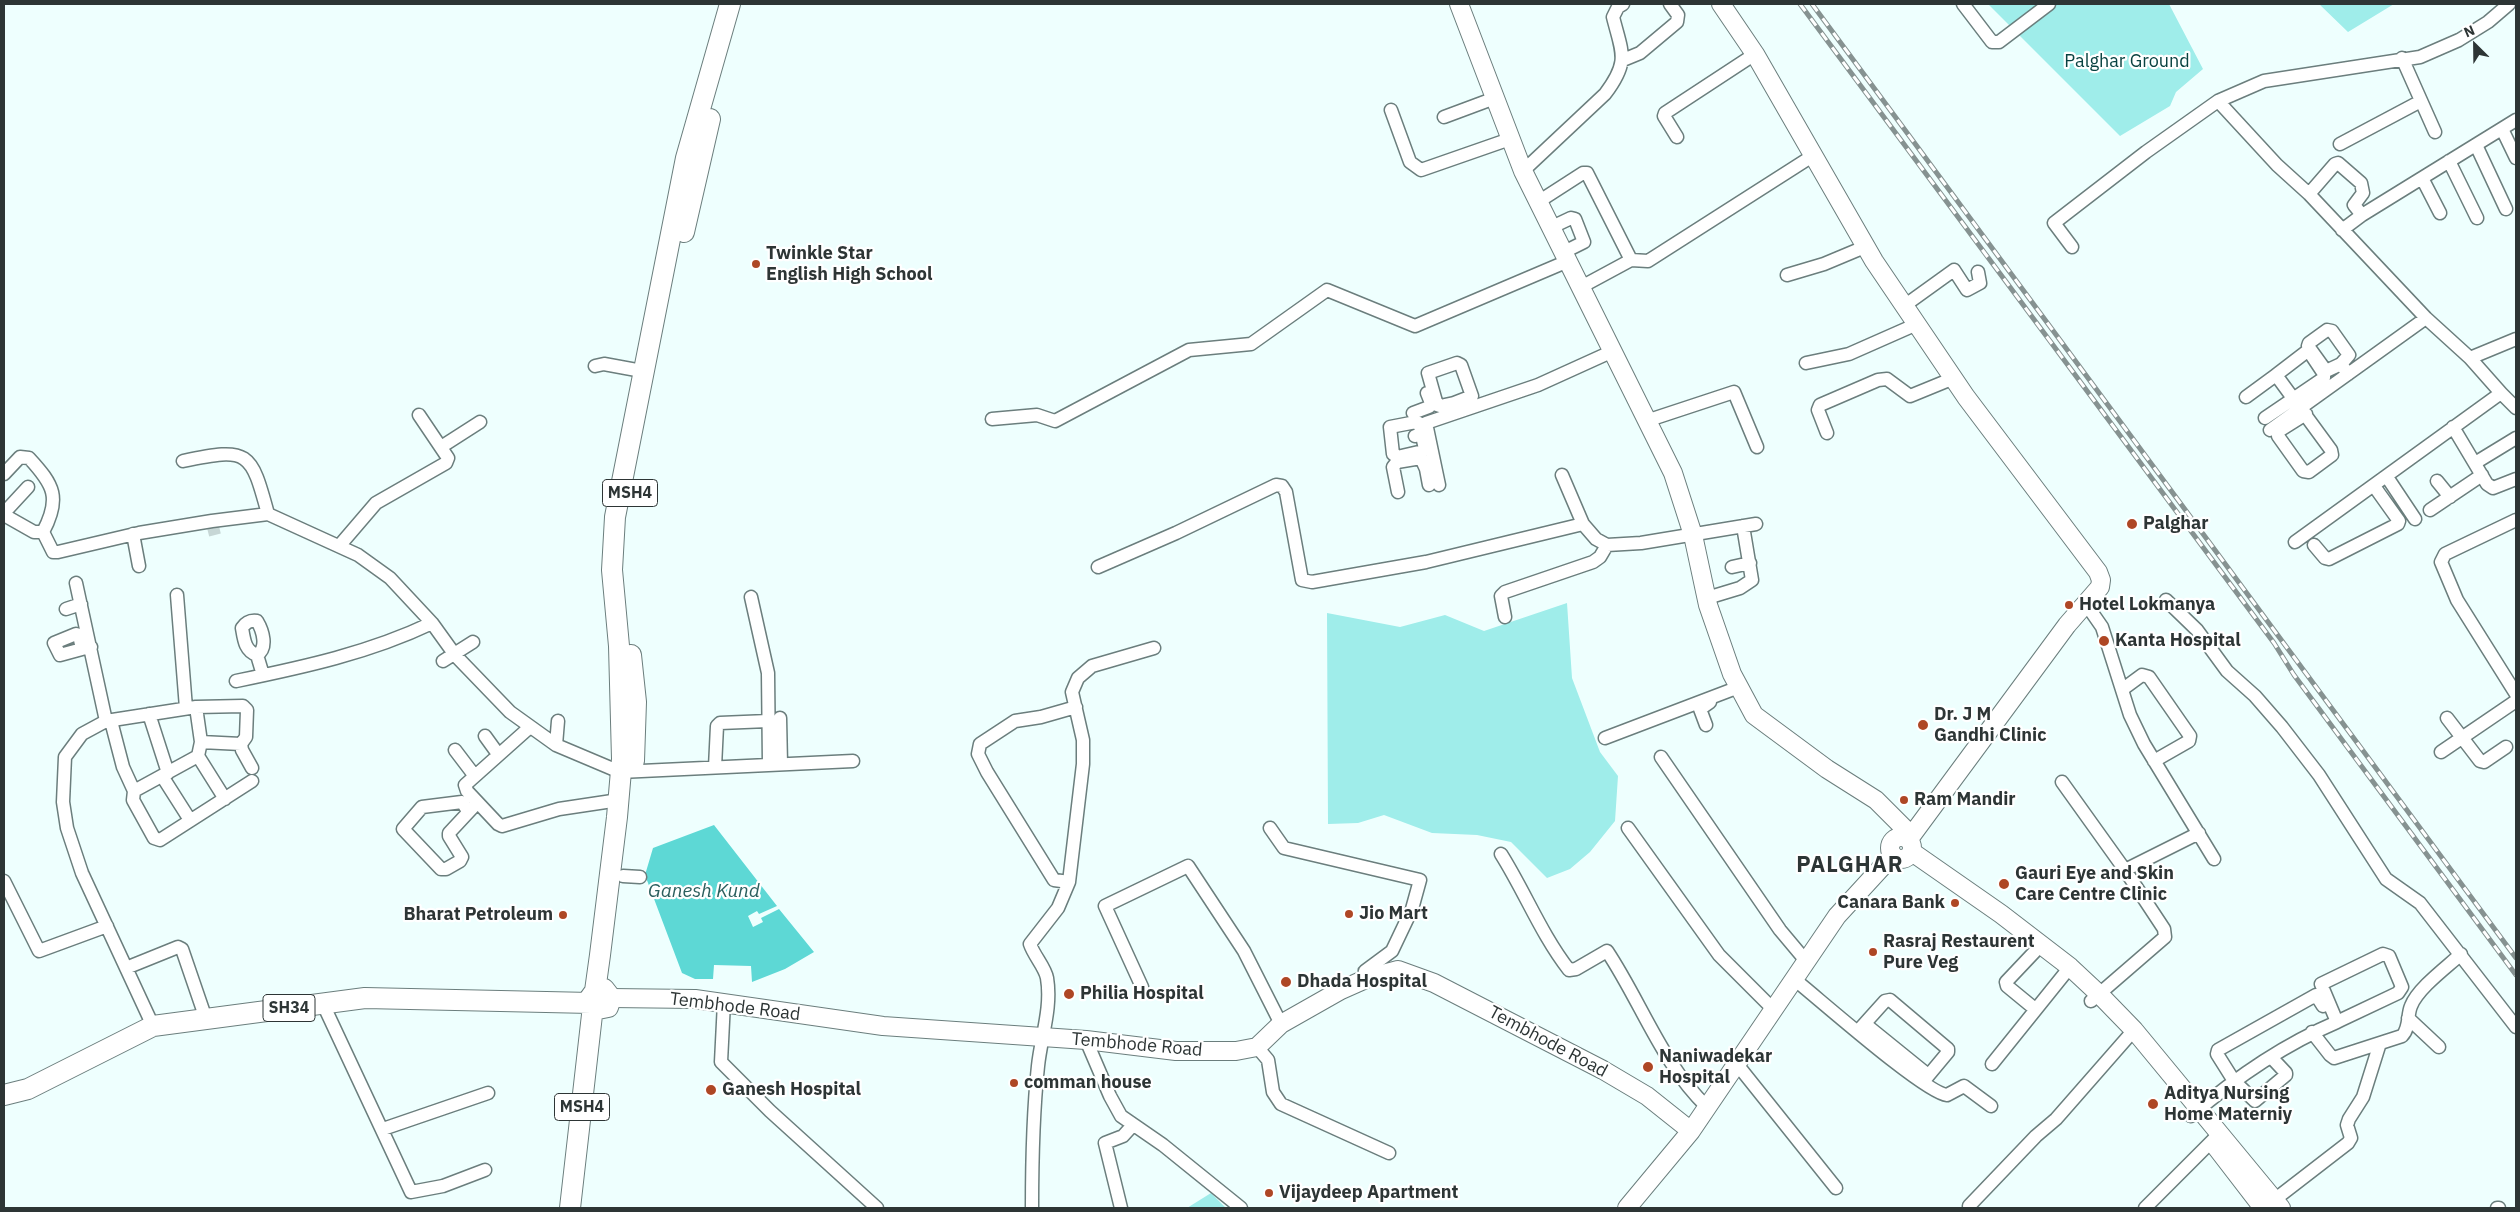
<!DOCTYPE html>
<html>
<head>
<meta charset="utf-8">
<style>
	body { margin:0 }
	#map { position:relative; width:2520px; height:1212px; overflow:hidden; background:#eefffe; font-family:"IBM Plex Sans",sans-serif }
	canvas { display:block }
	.frame { position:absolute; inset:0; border:5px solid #2d3535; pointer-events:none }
	.north { position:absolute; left:2450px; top:20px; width:50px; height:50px; -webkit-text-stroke:4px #fff; paint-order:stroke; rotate:337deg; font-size:14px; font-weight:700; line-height:20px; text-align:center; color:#2d3535 }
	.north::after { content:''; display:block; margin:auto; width:18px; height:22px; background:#2d3535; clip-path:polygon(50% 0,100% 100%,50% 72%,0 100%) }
</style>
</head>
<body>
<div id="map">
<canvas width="2520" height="1212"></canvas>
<div class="frame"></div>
<div class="north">N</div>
</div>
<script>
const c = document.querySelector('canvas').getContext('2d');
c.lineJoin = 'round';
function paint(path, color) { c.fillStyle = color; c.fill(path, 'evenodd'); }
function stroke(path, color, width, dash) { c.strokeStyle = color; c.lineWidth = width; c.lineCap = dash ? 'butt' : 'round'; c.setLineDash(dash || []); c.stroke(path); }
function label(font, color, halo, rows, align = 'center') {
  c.font = font + ' "IBM Plex Sans",sans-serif'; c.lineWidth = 4.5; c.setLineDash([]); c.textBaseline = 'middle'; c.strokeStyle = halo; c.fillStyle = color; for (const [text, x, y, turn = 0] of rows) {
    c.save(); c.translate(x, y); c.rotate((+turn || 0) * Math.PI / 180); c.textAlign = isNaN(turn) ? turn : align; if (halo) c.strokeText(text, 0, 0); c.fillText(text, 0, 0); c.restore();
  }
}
paint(new Path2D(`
	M1988,4H2169L2203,69L2176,92L2170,106L2120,136Z
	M2319,4H2394L2348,32Z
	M1567,603L1572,678L1600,752L1618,776L1615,821L1590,852L1570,869L1547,878L1511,842L1477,835L1432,833L1384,815L1358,823L1328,824L1327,613L1400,627L1445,615L1484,631Z
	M1211,1193L1226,1208H1187Z`), '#9fedea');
paint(new Path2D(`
	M714,825L777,906L759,914L757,911L748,916L753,927L763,922L761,918L779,909L814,952L785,969L752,982L751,966L714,965L713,979H695L682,973L645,875L653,848Z`), '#5dd8d5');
stroke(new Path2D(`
	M213,527L215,535`), '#c7d7d6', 12, [12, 6]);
const street = new Path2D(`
	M1963,4L1992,42H1999L2049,4
	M2402,58L2435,132
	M1623,60L1640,53L1677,22L1678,15L1670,4
	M2218,101L2264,81L2420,57L2459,40L2488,22L2509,4
	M1391,110L1410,162L1421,170L1510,139
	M1444,117L1495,98
	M2502,129L2516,158
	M1677,137L1664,116L1665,113L1755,54
	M2340,144L2421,101
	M2476,145L2506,209
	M2449,161L2477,218
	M1523,171L1605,94C1630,61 1622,53 1613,17L1618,7L1623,4
	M2422,178L2440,213
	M2309,194L2335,164L2338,163L2361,183L2363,193L2354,205L2362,215
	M1538,202L1583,173H1587L1631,260
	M1552,227L1571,218L1575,219L1584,242L1564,252
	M2342,230L2362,215L2516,120
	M2072,247L2054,223L2146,152L2218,101L2277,165L2309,194L2426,318L2470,358L2501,393
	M1787,275L1824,264L1867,246
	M1581,287L1631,260L1648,261L1814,155
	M1904,306L1954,270L1967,290L1980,283L1978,272
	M2470,358L2516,339
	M1806,363L1849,354L1917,324
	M2341,364L2326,371L2308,346L2309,343L2327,330L2332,331L2349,355L2341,364L2348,374
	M595,366L604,364L642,371
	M2246,397L2276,375L2331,450L2332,455L2309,472L2303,471L2278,436L2279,431L2306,414
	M1454,403L1440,406L1437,405L1428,373L1457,363L1461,365L1472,396L1454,403L1457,412
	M1413,413L1429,407L1431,403L1427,393
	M2265,418L2324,378V374L2310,353L2306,352L2276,375
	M992,419L1037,415L1055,421L1189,350L1251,344L1327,290L1415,326L1568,261
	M1646,421L1734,392L1757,447
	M2453,427L2487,484L2493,488L2516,479
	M2270,430L2426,318
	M1827,433L1818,410L1820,405L1878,380L1887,379L1910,396L1954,378
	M1415,436L1422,434L1419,423L1416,422L1390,427L1393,454L1397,457L1423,451L1425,449L1422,436
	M441,447L480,422
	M183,461C249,447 251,451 268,514L358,555L390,578L432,623L455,655L510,712L556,745L620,772L853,761
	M2475,463L2516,438
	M4,474L20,457L29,458C54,485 61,498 43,532
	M1562,475L1583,524L1596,539L1607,545L1641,543L1756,524
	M2387,477L2415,519
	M2437,481L2450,497
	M1429,485L1426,469L1433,467
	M1439,485L1426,423L1538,385L1613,351
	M1398,492L1393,467L1397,462L1421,458L1426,469
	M2430,510L2482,475
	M4,513L28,487
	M4,515L34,532H43
	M2516,520L2445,554L2441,562L2457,600L2516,694
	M43,532L53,552H58L139,533L212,521L268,514
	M133,534L139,566
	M2295,542L2501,393L2516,408
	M340,545L376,503L446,463L448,458L419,415
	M2314,545L2325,558L2329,559L2398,524L2399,521L2374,486
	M1098,567L1176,533L1276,485L1282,486L1286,492L1302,580L1312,582L1426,562L1583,524
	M1732,567L1750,563
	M76,583L106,721
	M177,595L186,708
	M751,597L768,673L769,765
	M1707,598L1740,588L1752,580L1743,526
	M2166,600L2197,630L2227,671L2255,696L2282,727L2319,775L2386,879L2420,903L2516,1027
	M2086,604L2102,627L2130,715L2144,744L2214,859
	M66,609L81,604
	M1505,617L1501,596L1505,592L1593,562L1600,557L1607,545
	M82,649L60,655L54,643L76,634L79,635L82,649L91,647
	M257,655C268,648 263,631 257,621C250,620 246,622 242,628C244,640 245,651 257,655L263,675
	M443,661L473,642
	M236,681C304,667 369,653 432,623
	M2123,689L2142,675L2149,677L2190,736L2189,741L2154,761
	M196,707L201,742L198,756L134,791L133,800L154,838L160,840L252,781
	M149,714L168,773
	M780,718L781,764
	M2447,718L2480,761L2484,762L2506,747
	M111,721L123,767L134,791
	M1706,725L1700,709L1710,702
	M530,727L465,785L467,791L498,824L502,826L559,809L619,800
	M485,736L498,754
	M1605,738L1739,687
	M201,742L241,744
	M556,745L558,721
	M455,750L474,775
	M2441,752L2516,701
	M198,756L225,799
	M1661,757L1780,930L1806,961
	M715,767L717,726L720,723L768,721
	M162,776L190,820
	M2062,782L2125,870
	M468,811L462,802L422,807L403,829L441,869H446L460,861L462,857L449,836V833L477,803
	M1270,828L1284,848L1420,880L1412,909L1392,951L1365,971L1368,978
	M1628,828L1719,955L1773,1009
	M1501,854C1525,892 1541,934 1569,970L1576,969L1607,951C1641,1002 1662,1064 1707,1107
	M623,876L640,877
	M4,881L39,951L107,926
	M1069,882L1054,880L987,772L978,754L980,744L1015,721L1041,717L1076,707
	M126,968L178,947L182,949L206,1019
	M1794,979C1818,998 1925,1093 1947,1095L1964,1086L1991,1106
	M1142,987L1105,906L1188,866L1244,951L1281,1024
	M2091,1001L2165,937L2164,929L2125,870L2199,833
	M724,1002L721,1062L770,1111L877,1208
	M323,1004L411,1192L443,1186L485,1170
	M2035,1009L2007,986L2006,982L2041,945
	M2408,1018L2439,1047
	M1865,1024L1928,1075
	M153,1026L82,873L67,828L63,802L65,757L82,734L106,721L196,707L243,706L247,710L246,737L241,744L242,750L252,768
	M1858,1031L1885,1001L1890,1000L1948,1049V1052L1923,1082
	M2312,1032L2330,1055L2334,1058L2402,1036C2410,1028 2407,1015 2411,1006C2418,988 2447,967 2461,954
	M1086,1040L1110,1096L1121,1116L1163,1145L1241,1208
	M1257,1047L1268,1060L1273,1092L1281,1104L1389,1153
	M2271,1057L2286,1073V1075L2255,1101L2234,1081L2217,1054L2218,1050L2316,995L2323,1006
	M1736,1063L1836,1188
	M1992,1064L2070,967
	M2191,1116C2235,1078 2283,1045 2337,1022L2341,1020L2398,993L2402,987L2389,956L2383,954L2321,984L2337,1022
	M383,1129L488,1093
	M2269,1204L2348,1143L2351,1138L2347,1125L2349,1119L2363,1097L2380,1043
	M1969,1206L2036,1136L2056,1119L2134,1030
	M1032,1208C1032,1161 1033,1113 1038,1066C1041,1037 1052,1008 1047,978C1045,967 1034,956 1030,944L1058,908L1069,882L1083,764V740L1072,692L1078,678L1092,666L1154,648
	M1121,1208L1105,1143L1123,1136L1133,1125
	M2145,1208L2219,1134
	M2497,1208H2499`);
const secondary = new Path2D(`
	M1459,4L1523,171L1673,473L1693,535L1708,605L1732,674L1739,687L1754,715L1827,769L1876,800L1905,829L1909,839
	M1721,4L1755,54L1874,261L1966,397L2098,572L2101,580L2100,587L2067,625L1909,839
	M1890 848a11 11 0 1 1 22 0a11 11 0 1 1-22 0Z
	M1912,852L2001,914L2070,967L2100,995L2134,1030L2281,1208
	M611,998L695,999L883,1026L1086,1040L1176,1051H1236L1257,1047L1281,1024L1341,990L1368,978L1398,970L1434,983L1603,1070L1647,1096L1691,1131
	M2216,1147L2263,1208
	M1627,1208L1691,1131L1837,916L1893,855`);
const primary = new Path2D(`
	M684,232L710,119
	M631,655L636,702L634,761
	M595,991L604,989L611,998L608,1007L598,1009L593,1006L590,998L595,991L600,955L617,817L622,759L619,646L612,570L615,517L686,158L730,4
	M4,1095L28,1089L153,1026L365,998L591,1003
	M570,1208L593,1006`);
stroke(street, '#6b7e7d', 15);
stroke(secondary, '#6b7e7d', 20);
stroke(primary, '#6b7e7d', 22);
stroke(street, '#fff', 12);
stroke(secondary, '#fff', 18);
stroke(primary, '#fff', 20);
const rail = new Path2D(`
	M1800,4L2274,643L2294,675L2516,975
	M1812,4L2516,958`);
stroke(rail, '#869291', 5);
stroke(rail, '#fff', 3, [9]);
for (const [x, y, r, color] of [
	[756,264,5,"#ae4725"],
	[2132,524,6,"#ae4725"],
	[2069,605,5,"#ae4725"],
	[2104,641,6,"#ae4725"],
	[1923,725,6,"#ae4725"],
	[1904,800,5,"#ae4725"],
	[2004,884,6,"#ae4725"],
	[1955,903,5,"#ae4725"],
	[1349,914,5,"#ae4725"],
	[563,915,5,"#ae4725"],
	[1873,952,5,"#ae4725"],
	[1286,982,6,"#ae4725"],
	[1069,994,6,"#ae4725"],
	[1648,1067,6,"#ae4725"],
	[1014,1083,5,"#ae4725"],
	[711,1090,6,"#ae4725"],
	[2153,1104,6,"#ae4725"],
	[1269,1193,5,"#ae4725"]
]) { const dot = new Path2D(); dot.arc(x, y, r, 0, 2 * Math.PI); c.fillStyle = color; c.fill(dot); stroke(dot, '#fff', 2); }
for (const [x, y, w] of [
	[630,493,55],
	[289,1008,52],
	[582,1107,55]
]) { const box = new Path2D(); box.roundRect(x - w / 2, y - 13.5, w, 27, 4); c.fillStyle = '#fff'; c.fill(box); stroke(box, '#2d3535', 1); }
label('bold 16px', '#2d3535', null, [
	["MSH4",630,493],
	["SH34",289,1008],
	["MSH4",582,1107]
]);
label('18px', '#084241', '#fff', [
	["Palghar Ground",2127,62]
]);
label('bold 18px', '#2d3535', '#fff', [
	["Twinkle Star",766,254],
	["English High School",766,275],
	["Palghar",2143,524],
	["Hotel Lokmanya",2079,605],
	["Kanta Hospital",2115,641],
	["Dr. J M",1934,715],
	["Gandhi Clinic",1934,736],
	["Ram Mandir",1914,800],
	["Gauri Eye and Skin",2015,874],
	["Care Centre Clinic",2015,895],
	["Canara Bank",1945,903,"right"],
	["Jio Mart",1359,914],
	["Bharat Petroleum",553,915,"right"],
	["Rasraj Restaurent",1883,942],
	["Pure Veg",1883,963],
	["Dhada Hospital",1297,982],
	["Philia Hospital",1080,994],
	["Naniwadekar",1659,1057],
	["Hospital",1659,1078],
	["comman house",1024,1083],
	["Ganesh Hospital",722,1090],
	["Aditya Nursing",2164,1094],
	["Home Materniy",2164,1115],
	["Vijaydeep Apartment",1279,1193]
], 'left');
label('18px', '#2d3535', '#fff', [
	["Tembhode Road",735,1007,7],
	["Tembhode Road",1548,1042,28],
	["Tembhode Road",1137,1045,5]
]);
label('italic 19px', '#2b5f5e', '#fff', [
	["Ganesh Kund",704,892]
]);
c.letterSpacing = '1px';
label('bold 22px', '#2d3535', '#fff', [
	["PALGHAR",1850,866]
]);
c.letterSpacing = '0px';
</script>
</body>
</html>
